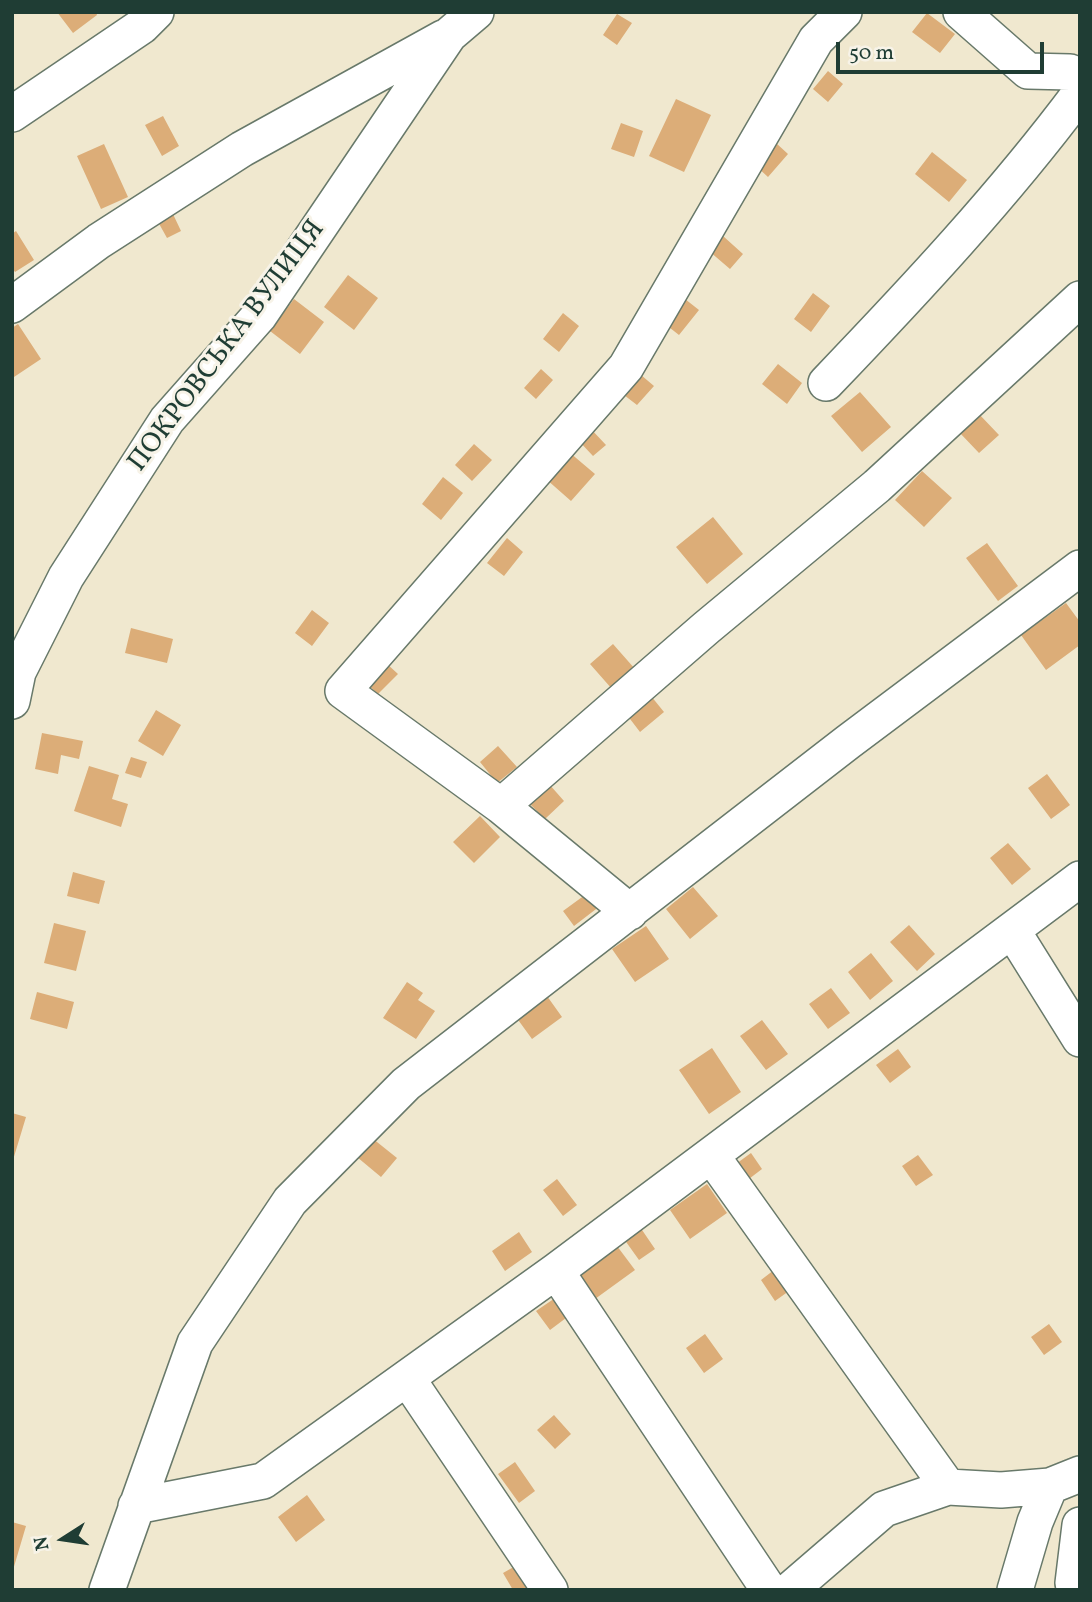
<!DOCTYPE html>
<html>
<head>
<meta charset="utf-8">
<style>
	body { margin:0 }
	#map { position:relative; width:1092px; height:1602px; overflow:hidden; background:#f0e8cf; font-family:Vollkorn,serif }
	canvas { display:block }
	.frame { position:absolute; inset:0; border:14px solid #1f3d34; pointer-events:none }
	.north { position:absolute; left:28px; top:1504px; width:70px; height:70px; -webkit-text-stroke:5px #f7f3e8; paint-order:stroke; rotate:258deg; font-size:19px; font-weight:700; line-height:28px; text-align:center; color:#1f3d34 }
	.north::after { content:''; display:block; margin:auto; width:24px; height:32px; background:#1f3d34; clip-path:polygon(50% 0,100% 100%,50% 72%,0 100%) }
	.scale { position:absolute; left:836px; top:42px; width:208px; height:32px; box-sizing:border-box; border:4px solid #1f3d34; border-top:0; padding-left:9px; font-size:21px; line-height:24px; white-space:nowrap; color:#1f3d34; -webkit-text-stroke:5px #f7f3e8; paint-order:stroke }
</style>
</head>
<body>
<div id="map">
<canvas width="1092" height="1602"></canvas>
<div class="frame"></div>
<div class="north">N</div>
<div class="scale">50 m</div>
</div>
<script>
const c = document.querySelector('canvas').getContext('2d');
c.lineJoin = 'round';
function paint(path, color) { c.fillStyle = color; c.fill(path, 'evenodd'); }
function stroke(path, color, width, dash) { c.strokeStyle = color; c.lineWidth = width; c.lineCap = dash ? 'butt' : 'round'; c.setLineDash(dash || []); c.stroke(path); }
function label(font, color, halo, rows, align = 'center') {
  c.font = font + ' Vollkorn,serif'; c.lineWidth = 6; c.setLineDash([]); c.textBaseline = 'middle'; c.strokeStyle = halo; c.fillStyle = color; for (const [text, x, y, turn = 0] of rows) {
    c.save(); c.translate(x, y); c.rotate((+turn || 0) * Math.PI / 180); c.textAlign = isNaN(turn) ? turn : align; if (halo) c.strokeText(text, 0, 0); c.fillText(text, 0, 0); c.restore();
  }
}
paint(new Path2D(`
	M57,12H96L97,15L73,33Z
	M927,13L955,34L940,53L912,32Z
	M617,14L632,23L617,45L603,35Z
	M828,71L843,84L828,102L813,89Z
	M676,99L711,115L684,172L649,156Z
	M163,116L179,146L162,156L145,125Z
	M621,123L643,131L634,157L611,149Z
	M776,143L788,154L768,177L756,166Z
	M104,144L128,197L101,209L77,156Z
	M932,152L967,180L949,202L915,174Z
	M172,212L181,231L167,238L157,220Z
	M16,231L34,260L15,272L12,268V234Z
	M723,236L743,254L730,269L709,251Z
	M348,275L378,298L354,330L324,307Z
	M813,293L830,306L811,332L794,319Z
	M294,299L324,322L300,354L270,331Z
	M685,299L699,310L679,335L665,324Z
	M563,313L579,326L559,352L543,339Z
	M18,324L41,359L14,377L12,373V328Z
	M778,364L802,383L787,404L762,384Z
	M541,369L553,380L536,399L524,388Z
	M641,375L654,386L637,405L624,395Z
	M860,392L891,427L862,452L831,416Z
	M978,413L999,435L979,453L959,432Z
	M590,428L606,445L593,456L578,440Z
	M474,444L492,460L472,481L455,465Z
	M569,452L595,474L571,501L546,479Z
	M922,471L952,498L924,527L895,500Z
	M443,477L463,493L441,520L422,504Z
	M713,517L743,554L707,584L676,547Z
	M507,538L523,552L504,576L487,563Z
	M987,543L1018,586L998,601L966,558Z
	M1066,603L1080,622V645L1046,670L1021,635Z
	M312,610L329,623L312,646L295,633Z
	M131,628L173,639L167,663L125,653Z
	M613,644L635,669L612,689L590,664Z
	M386,663L398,674L378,694L366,683Z
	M651,696L664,712L640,732L627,715Z
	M156,710L181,725L163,756L138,741Z
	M42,733L83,741L79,759L61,755L58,774L35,769Z
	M498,746L517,767L497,783L480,762Z
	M131,757L147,762L141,778L125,773Z
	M89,766L119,775L112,799L128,804L121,827L74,811Z
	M1047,774L1070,805L1051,819L1028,788Z
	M549,784L564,801L545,819L529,803Z
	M480,816L500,837L474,863L453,842Z
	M1008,843L1031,869L1012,885L990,858Z
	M73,872L105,881L99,904L67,896Z
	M693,887L718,916L690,939L666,909Z
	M589,892L600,906L574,926L563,911Z
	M54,923L86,931L76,971L44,963Z
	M909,925L935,954L917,971L890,942Z
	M646,926L669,959L635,982L612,949Z
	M871,953L893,981L870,1000L848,972Z
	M407,982L423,993L418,1000L435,1011L416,1039L383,1018Z
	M831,988L850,1013L828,1029L809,1004Z
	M37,992L74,1002L67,1029L30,1019Z
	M547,996L562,1017L532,1039L516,1017Z
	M762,1020L788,1054L766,1070L740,1036Z
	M712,1048L741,1092L709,1114L679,1070Z
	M898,1049L911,1067L890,1083L876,1065Z
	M12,1113L26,1117L13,1160H12Z
	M372,1138L397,1158L381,1177L357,1157Z
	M751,1153L762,1169L741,1185L729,1169Z
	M918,1155L933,1175L916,1186L902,1166Z
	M557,1179L577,1205L563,1216L543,1190Z
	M707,1184L727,1213L690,1239L670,1210Z
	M640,1227L655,1249L639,1260L624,1239Z
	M519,1232L532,1252L505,1271L492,1251Z
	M614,1242L635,1270L595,1299L574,1270Z
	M774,1270L789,1291L775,1301L761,1280Z
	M561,1294L574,1312L550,1330L536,1311Z
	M1049,1324L1062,1342L1044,1355L1031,1337Z
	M705,1334L723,1359L704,1373L686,1348Z
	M554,1415L571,1434L555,1449L537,1430Z
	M515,1462L535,1491L519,1503L498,1474Z
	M307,1495L325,1520L296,1542L278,1517Z
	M12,1522L26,1526L13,1570H12Z
	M519,1564L533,1586L527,1590H513L503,1573Z`), '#dcad78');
const minor = new Path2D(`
	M961,12L1028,71L1070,72L1080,77
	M12,114L142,26L156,12
	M12,305L99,241L242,149L443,38
	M826,383C915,290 1003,196 1080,93
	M12,701L18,672L66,577L167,420L259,316L449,35L476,12
	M501,806L343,691L626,367L816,40L844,12
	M630,912L501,806L706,628L877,486L1080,299
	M1012,930L1080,1039
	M711,1155L948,1487
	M556,1271L769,1590
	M407,1378L550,1590
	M136,1506L263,1481L556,1271L1080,879
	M107,1590L195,1343L290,1201L406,1084L848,742L1080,568
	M790,1590L884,1509L948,1487L1001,1490L1050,1486L1080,1474
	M1015,1590L1035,1522L1050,1486
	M1078,1590L1073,1583L1080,1525`);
stroke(minor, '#68796a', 38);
stroke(minor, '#fff', 35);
label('28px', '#1f3d34', '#f7f3e8', [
	["ПОКРОВСЬКА ВУЛИЦЯ",228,347,-53]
]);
</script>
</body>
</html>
